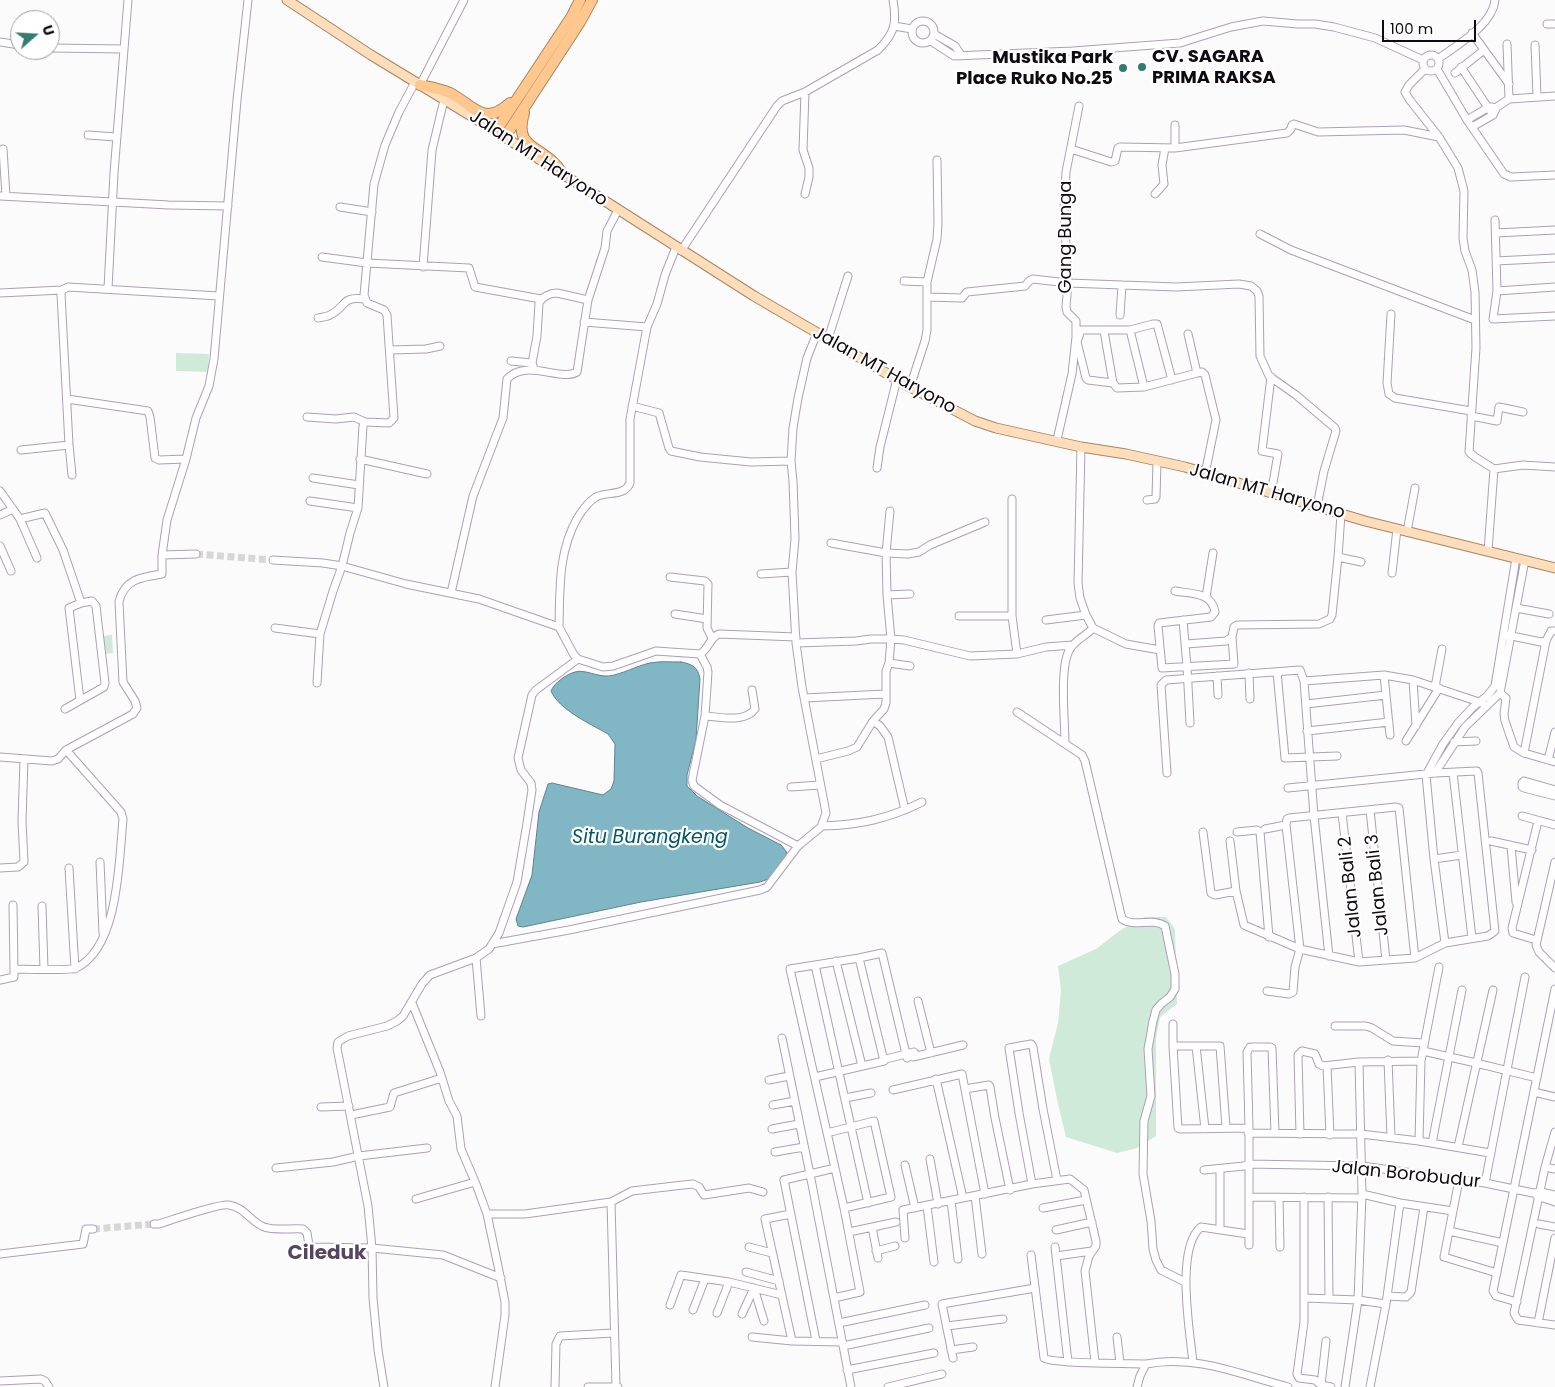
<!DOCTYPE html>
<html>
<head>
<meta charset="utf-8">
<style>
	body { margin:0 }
	#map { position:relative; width:1555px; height:1387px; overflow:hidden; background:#fbfbfb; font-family:Poppins,sans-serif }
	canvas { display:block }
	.north { position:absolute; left:10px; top:10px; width:50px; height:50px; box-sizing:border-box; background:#fff; border:1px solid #9f9da1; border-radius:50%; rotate:71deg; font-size:14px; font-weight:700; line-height:20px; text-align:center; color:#0f0913 }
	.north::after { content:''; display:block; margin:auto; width:18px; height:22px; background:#357b72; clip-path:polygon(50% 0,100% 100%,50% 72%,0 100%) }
	.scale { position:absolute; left:1382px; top:20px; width:94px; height:22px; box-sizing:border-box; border:2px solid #0f0913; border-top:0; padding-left:6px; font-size:15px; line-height:18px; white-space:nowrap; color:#0f0913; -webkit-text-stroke:4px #fff; paint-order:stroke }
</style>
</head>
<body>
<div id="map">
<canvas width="1555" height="1387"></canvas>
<div class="north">U</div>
<div class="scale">100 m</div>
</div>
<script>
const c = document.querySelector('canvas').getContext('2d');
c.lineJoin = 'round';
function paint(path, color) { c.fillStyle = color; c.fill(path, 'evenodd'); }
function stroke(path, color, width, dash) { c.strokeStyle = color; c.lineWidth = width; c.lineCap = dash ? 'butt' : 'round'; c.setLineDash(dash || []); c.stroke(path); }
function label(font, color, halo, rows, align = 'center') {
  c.font = font + ' Poppins,sans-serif'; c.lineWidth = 4.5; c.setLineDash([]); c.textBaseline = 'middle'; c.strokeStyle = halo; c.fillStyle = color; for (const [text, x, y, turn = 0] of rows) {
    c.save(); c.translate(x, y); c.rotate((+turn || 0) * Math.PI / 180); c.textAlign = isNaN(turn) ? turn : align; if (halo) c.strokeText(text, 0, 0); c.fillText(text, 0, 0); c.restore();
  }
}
paint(new Path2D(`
	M176,353L209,354L208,372L176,371Z
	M112,635L113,653L104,654L102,636Z
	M1145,917H1166L1175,929L1177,1004L1160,1017L1156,1039V1136L1137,1148L1117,1153L1066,1137L1058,1104L1049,1059L1058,1023L1061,990L1058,966L1096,949L1122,929Z`), '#cfead8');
const water = new Path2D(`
	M681,662C692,664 698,667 700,679L696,740L687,775V786L697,796L748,828L781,845L786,851L787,855L771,878L760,882L641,902L523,927L518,926L516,919L532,875L539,812L548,784L552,783L603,795L611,789L614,781L615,744L608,734C591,724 559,710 551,691C554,683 567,674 575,672C585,669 597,677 609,676C623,674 636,666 650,663C660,661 671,662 681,662Z`);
paint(water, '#81b7c4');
stroke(water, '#5f838f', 1);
stroke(new Path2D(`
	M196,554L273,560
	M93,1229L154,1224`), '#d8d7d8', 7, [7, 3.5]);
const minor = new Path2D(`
	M912 32a11 11 0 1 1 22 0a11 11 0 1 1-22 0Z
	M1547,24H1555
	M894,26L912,29
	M1472,33L1509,84
	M934,34L955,46L961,55
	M931,41L954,56L1073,51L1180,43L1231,27L1263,21L1298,24H1315L1334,27L1375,38L1423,60
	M0,42L20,45
	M1507,44L1509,99
	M1535,45L1537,97
	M50,48L124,49
	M1423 63a8 8 0 1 1 16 0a8 8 0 1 1-16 0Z
	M1438,59C1457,45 1493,25 1495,0
	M1461,67L1493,115
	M1425,69L1409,85L1405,92L1409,99L1439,137L1458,168L1464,191L1463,238L1465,251L1472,270L1475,292L1476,348L1469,452L1475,457L1494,469L1523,465L1555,467
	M1437,69L1467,120L1504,174L1511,177L1555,175
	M1455,73L1484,50
	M420,85L464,0
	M805,92L803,150L809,168V177L805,194
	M1467,120L1489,107H1492
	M1175,125V148
	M1472,127L1493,115L1497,107L1509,99L1555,96
	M88,135L116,137
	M3,149L6,196
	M1071,149L1111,162L1115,161L1118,148L1120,147L1175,148L1287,133L1291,129L1292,125L1294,124L1318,132L1404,130L1439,137
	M1155,194L1164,184L1162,165L1165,148
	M0,196L169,205L228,206
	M340,207L372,212
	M1495,220L1497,291L1493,319L1555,316
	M1496,233L1555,230
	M1260,234L1291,250L1475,320
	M681,251L777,106L782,101L805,92L878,50C895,33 897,23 893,0
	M322,257L367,263L469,268L475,287L541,299
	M1496,261L1555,258
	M423,267L432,150L444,100
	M904,281L927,282
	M108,288L114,173L128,0
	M1497,291L1555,287
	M0,293L62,290
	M928,297L962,298L967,292L1025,286L1029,281L1033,279L1068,283L1176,287L1239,284L1251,286L1257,291L1259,296L1260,356L1269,376L1296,395L1335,428L1336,431L1324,471L1317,506
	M1391,314L1387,383L1389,394L1395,398L1471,411
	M1120,315L1122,285
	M318,318C322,317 327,317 330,315C347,307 340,296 365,299
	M584,322L647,327
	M1130,330L1144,387
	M1104,331L1113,383L1117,388L1144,387L1197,373L1202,372L1205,375L1216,420L1205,474
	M1188,334L1197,373
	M828,339L848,276
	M390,350L426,349L440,346
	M511,361L532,363
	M534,369L532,363L537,336L539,303C542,297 550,293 557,293L588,300
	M1271,377L1262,451L1278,454L1271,494
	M1113,383L1088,380L1086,378L1077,342L1081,330H1130L1153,324H1157L1172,380
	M910,387L925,341L927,330V282L937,239L938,223L937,160
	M67,399L148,411L150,417L155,458L159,460L186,459
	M632,406L659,413L669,448L671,451L700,457L751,462L791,461
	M1471,416L1497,421L1499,407L1523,412
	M307,417L336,419L354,417L365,422
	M1057,440L1072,374L1076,337V321L1067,312L1066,307L1068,283L1064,209L1066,172L1079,106
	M1081,447L1078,583L1080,598L1086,615L1093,628L1126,644L1160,650
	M21,450L69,445
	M360,459L427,474
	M877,468L880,447L897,379
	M72,475L69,445L61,294L62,290L68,287L219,296
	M313,478L359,485
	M0,491L20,519L37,558
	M1012,499V616L1017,654
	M1147,500L1155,499L1156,497L1157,462
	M310,501L358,508
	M0,515L13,509
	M20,519L45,513L63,550L81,603
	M1407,532L1415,488
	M831,543L886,553L908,554L919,552L930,545L985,522
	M0,546L11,571
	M1488,551L1494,469
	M162,555L196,554
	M1338,557L1361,562
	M273,560L323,563L342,566L406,584L479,599L559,627L574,655L578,659L603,667L613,666L656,651L700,654C709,649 709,638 719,634L796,637
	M1392,573L1397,529
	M761,574L792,572
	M670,577L705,581L708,584L707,628L712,638
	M1175,591C1191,594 1212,592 1215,612L1211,617L1159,623L1158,626L1162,668L1234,664L1232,637
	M451,593L473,496L503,418L507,379C526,358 560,382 577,372L588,300L605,248L607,231L618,210
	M887,595L910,594
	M1206,597L1213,553
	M1516,608L1549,614
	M675,614L707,619
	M959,616H1012
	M1046,620L1086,615
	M1183,620L1187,667L1190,723
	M559,627C560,589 558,551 578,517C583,509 588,502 596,497C607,491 624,497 630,483V419L647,327L657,304L665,275L676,247
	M275,628L320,634
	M1507,635L1541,642L1546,641L1551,631H1555
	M796,643L856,641L871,639H891L904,640L970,656L1017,654L1046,647L1073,645
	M1186,644L1226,641L1232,637L1234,627L1237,625L1319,624L1330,619L1332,615L1338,557L1341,514
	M700,654L707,667L708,672L705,716L692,780L694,786L720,805L798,846
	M889,663L910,666
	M1277,672L1285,758L1337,756
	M1249,673L1250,699
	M1384,675L1390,735
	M1217,676L1218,695
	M1413,680L1416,726
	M1304,681L1384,675L1413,680L1482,703
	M317,683L320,634L333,591L342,566L350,533L358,508L363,426L365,422L389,423L394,418L387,315L384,310L367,303L364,295L374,184L385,145L399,112L415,82
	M1435,687L1442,649
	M1500,693L1506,698L1504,714L1505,721L1514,747L1524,753L1555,762
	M804,698L885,694
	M1306,704L1386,695
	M65,709L104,687L105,683L96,606L92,601L81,603L69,608L80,700
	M1017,712L1082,755L1085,761L1122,919C1135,928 1152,917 1165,926L1175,974V989L1170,997L1161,1004L1156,1010L1153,1021L1148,1049L1151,1096L1144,1121L1143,1174L1151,1221L1153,1249L1156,1260L1161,1270L1185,1282
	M705,716C720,717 745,723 755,709L752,690
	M873,721L880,726L888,737L905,810
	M1307,731L1389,722
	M1406,741L1439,688
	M1454,742L1476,741
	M1065,743C1065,722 1059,666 1070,649C1075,640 1086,636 1093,628
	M1524,753L1546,641
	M0,757L52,761L58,759L66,750L133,714L137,708L135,701L123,682L119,602C124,579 142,577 162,574V555L167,520L186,459L196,418L209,386L214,359L237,100L248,0
	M816,759L848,751L857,747L873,721L884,709L886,703V671L889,663L891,639L887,595L886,553L890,511
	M1548,760L1555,732
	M1167,773L1161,685L1166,680L1300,670L1304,681L1314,816L1329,956
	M1435,773L1465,727L1500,693L1525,560
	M1453,773L1472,938
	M791,787L820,785
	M1555,790L1524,781L1522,783V787L1524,788L1555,796
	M1370,810L1386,960
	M1342,813L1359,962
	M1522,816L1555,825
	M822,826C859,825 888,819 922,802
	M1265,829L1286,825
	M1203,832L1211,893L1215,895L1236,891
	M1237,832L1257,830L1260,832L1269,937
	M1230,841L1236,891L1244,925L1300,949L1359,962L1415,958L1445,943L1488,936L1495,931L1478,773L1477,771L1435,773L1288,788
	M1491,841L1532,850
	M1511,846L1516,902
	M1434,859L1462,855
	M100,862L103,933
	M1555,862L1536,945L1539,952L1555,968
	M0,868L18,867L24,862L22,821L24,759
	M69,868L75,969
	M13,905L14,969
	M42,906L44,969
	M1536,940L1513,933L1512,928L1538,821
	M1445,943L1434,859L1426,775L1443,744L1458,723L1473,707L1487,696L1495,686L1516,558
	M492,944L569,930L760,890L767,887L798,846L821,827L826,813L802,687L796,643L792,572L795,539L793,481L791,461L793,428L798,398L807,358L817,333
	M476,958L481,1016
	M859,958L882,953L907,1058
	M836,961L862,1066
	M815,965L868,1203
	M0,980L14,977V969C24,969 70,971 76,968C119,948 119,860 123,819L121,812L66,750
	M1267,991L1289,994L1293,992L1295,967L1300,949L1286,825L1287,819L1289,818L1396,807L1399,808L1415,958
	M918,1001L931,1053
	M412,1003L440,1072L449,1101L457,1116L461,1149L476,1184L487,1214L498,1266L505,1302V1315L495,1387
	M1173,1024V1046L1178,1128L1180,1129L1249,1128
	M1335,1026H1366L1372,1028L1393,1041L1423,1043
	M782,1038L810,1174L784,1180L816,1341
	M1173,1046H1220L1226,1127
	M1196,1046L1205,1129
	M1423,1051L1476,1063L1537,1078
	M913,1057L963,1045
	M1388,1060L1391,1137
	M1327,1066L1330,1135
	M815,1077L884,1061L886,1059L914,1052L917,1056
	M936,1079L963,1198
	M769,1080L789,1076
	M965,1089L989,1085L990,1087L995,1118L1010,1190
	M893,1090L962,1074L985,1194
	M1534,1092L1555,1097
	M845,1098L871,1093
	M773,1105L795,1101
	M321,1107L349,1106
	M351,1115L390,1107L394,1093L442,1078
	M772,1129L799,1124
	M1555,1132L1545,1167L1514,1313L1518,1320L1555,1325
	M827,1133L874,1121L891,1197L844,1208L860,1292L834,1298
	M1248,1133L1361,1134L1419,1141L1490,1153
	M1300,1134L1298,1055L1302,1051L1315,1054L1319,1064L1323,1066L1359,1062L1421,1061
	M1419,1141L1421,1061L1439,967
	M1432,1143L1462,990
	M1458,1147L1493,990
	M775,1152L804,1147
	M930,1159L938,1204
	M905,1165L915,1208
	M1545,1167L1555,1169
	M276,1168L333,1162L359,1156L427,1148
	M835,1168L844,1208
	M1220,1169V1230
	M1204,1170L1244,1166L1248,1164L1362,1166L1485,1183L1533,1193L1541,1192L1555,1195
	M1459,1180L1444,1257L1497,1273
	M1485,1183L1525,977
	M1032,1184L1019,1113L1009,1048L1031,1044L1033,1047L1043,1109L1057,1180
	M1362,1194L1400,1203L1453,1211
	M975,1196L982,1254
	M1537,1196L1555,1202
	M1249,1197L1361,1198
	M1304,1197V1322L1297,1374L1299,1378L1315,1380L1321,1385L1331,1387
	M1328,1197L1329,1298
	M1279,1198L1280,1247
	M416,1199L475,1182
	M951,1201L958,1259
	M611,1202L616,1386
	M927,1206L934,1262
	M1043,1208L1086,1200
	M487,1214H525L611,1202L632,1191L683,1185L693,1184L699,1187L704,1195L749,1188L763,1192
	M791,1214L765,1219L792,1341
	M154,1224H159C171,1220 220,1203 229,1205C244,1207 251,1222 264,1227C276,1231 290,1228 303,1229L307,1233L309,1245L313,1247L372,1248L443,1255L501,1278
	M1539,1224L1555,1227
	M872,1227L878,1258
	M1056,1230L1092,1222
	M1449,1231L1503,1243
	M849,1232L896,1222
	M905,1238L903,1210L1032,1184L1070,1179L1084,1190L1096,1241V1246L1089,1256L1085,1271L1095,1362
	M1249,1245V1128L1247,1052L1250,1047H1270L1272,1048L1275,1133
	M749,1247L772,1253
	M1055,1247L1068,1362
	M876,1251L895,1246
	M0,1254L83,1244L86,1229H93
	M1031,1255L1044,1358C1052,1364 1130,1363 1146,1364
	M1056,1256L1092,1251
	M746,1272L779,1281
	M1387,1296L1406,1297L1411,1292L1424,1207
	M1305,1298L1358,1300L1386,1304
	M1517,1302L1496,1296L1493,1291L1555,989
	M670,1305L681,1275L729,1282L782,1295
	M693,1310L705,1279
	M717,1313L729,1282
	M742,1314L754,1288L764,1321
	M839,1323L925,1305
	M1538,1323L1555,1238
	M947,1326L1003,1319
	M752,1337L792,1341L842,1342
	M1117,1337L1120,1363
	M843,1346L929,1328
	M951,1350L973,1347
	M953,1358L942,1304L1035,1288
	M1193,1363C1190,1332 1175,1248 1201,1227L1248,1234
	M847,1370L934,1353
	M0,1381L41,1379L45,1381L49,1387
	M1321,1385L1326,1341
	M384,1387L378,1350L373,1298L372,1248L368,1206L337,1048L338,1042L348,1036L387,1026L397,1021L403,1016L422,984L430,975L476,958L489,949L499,933L517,882L527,823L532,790L531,783L521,770L518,758L532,695L536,690L578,659
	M555,1387L556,1344L560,1336L613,1333
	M588,1387H618
	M851,1387L810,1174L835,1168L790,969L859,958L884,1061
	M888,1387L942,1374
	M1137,1387L1140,1376L1146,1364C1195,1354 1242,1375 1288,1387
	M1345,1387L1358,1300L1362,1194L1359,1062
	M1370,1387L1386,1304L1400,1203`);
const major = new Path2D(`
	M287,0L371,55L481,122L754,296L910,387L975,421L996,428L1081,447L1126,454L1185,467L1365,521L1555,568`);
const highway = new Path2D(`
	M420,85C429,87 441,89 450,93C474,106 484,127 510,103
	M524,113C514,146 536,145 554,163C558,166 561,172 564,176
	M496,131L572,16L580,0
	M505,137L580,22L592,0`);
stroke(minor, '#ae9ebc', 9);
stroke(major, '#aa8463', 11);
stroke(highway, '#aa8463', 12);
stroke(minor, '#fff', 7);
stroke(major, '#feddbb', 9);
stroke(highway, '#fec78e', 10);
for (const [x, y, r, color] of [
	[1142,67,5,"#357b72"],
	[1123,68,5,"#357b72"]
]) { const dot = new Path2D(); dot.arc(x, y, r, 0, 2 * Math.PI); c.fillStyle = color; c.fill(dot); stroke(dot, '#fff', 2); }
label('bold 18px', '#0f0913', '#fff', [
	["CV. SAGARA",1152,57],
	["PRIMA RAKSA",1152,78],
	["Mustika Park",1113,58,"right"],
	["Place Ruko No.25",1113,79,"right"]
], 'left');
label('18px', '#0f0913', '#fff', [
	["Jalan MT Haryono",538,159,33],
	["Gang Bunga",1066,237,-90],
	["Jalan MT Haryono",884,371,29],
	["Jalan MT Haryono",1267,492,16],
	["Jalan Bali 3",1378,885,-96],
	["Jalan Bali 2",1351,887,-96],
	["Jalan Borobudur",1406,1175,6]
]);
label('italic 19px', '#055664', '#fff', [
	["Situ Burangkeng",650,838]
]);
label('bold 20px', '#554660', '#fff', [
	["Cileduk",327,1254]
]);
</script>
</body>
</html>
